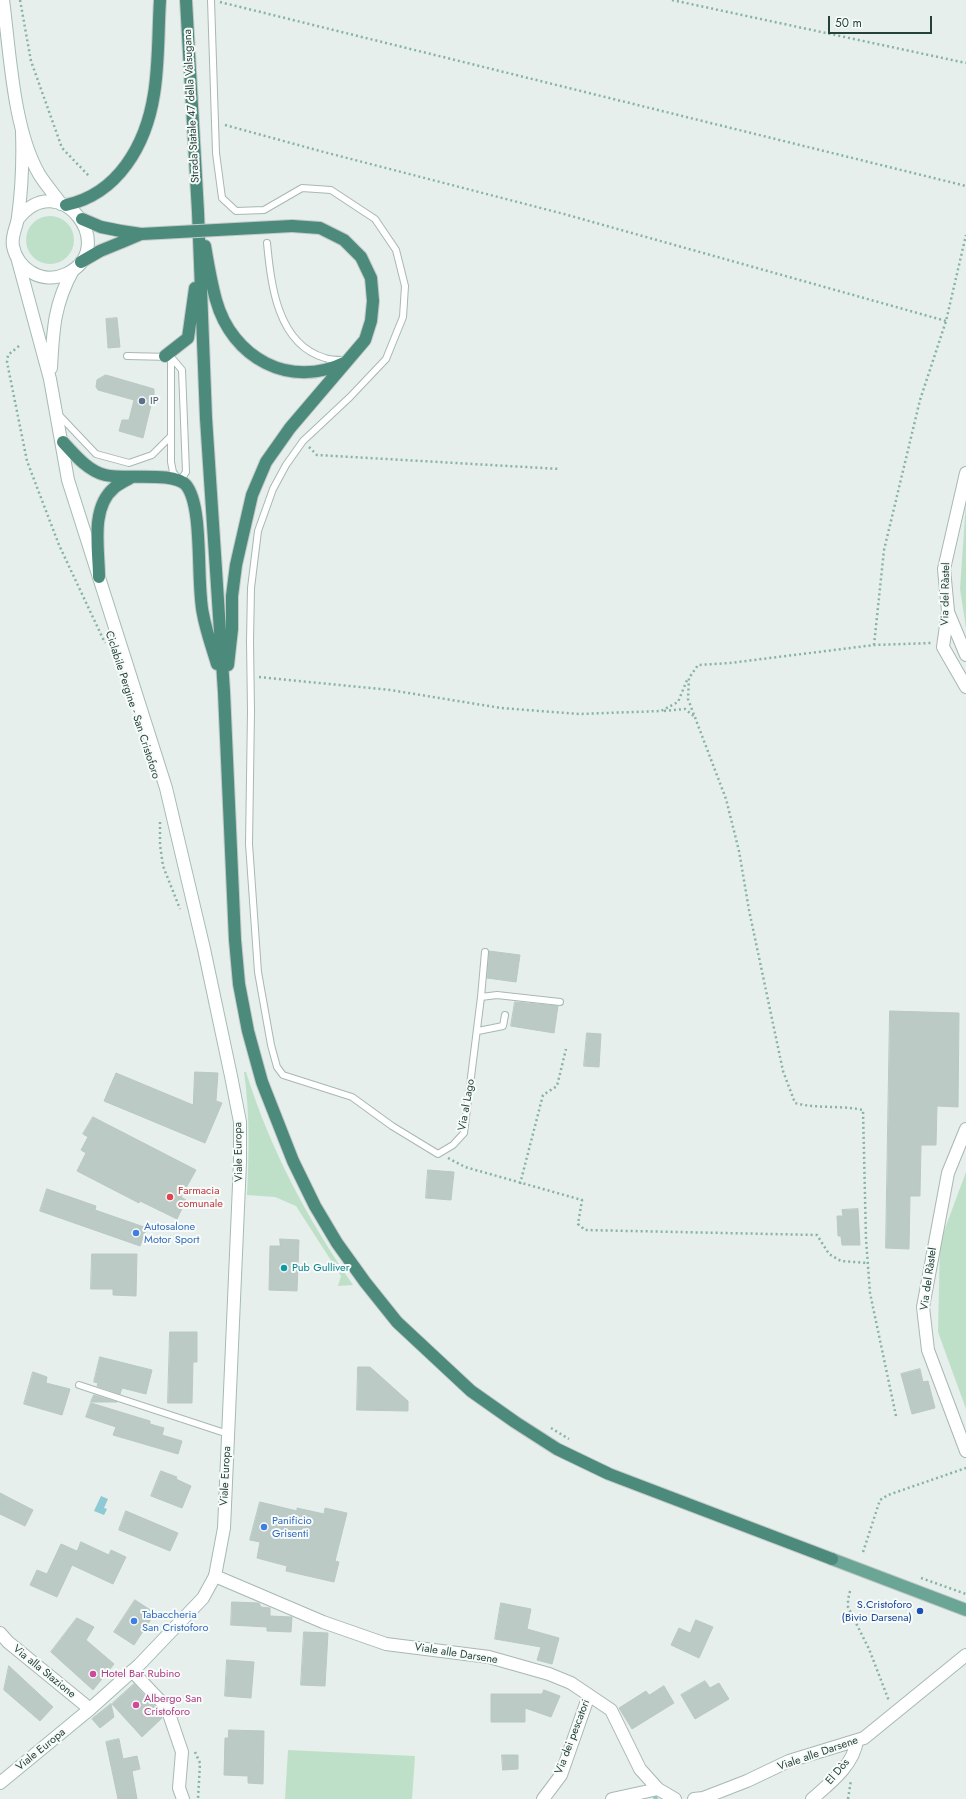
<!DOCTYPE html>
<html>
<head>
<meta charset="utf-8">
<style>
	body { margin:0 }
	#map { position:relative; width:966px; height:1799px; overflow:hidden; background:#e6efeb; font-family:Jost,sans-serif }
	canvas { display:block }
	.scale { position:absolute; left:828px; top:16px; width:104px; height:18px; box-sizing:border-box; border:2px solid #24423a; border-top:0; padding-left:5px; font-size:12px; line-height:14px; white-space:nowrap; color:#24423a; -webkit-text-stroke:3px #f7fbf9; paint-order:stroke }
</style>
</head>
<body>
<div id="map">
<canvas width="966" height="1799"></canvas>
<div class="scale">50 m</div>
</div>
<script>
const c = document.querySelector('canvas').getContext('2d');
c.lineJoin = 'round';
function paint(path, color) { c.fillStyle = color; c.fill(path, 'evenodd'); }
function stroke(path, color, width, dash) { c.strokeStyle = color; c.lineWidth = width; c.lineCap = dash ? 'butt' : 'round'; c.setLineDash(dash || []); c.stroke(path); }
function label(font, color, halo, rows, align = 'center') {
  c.font = font + ' Jost,sans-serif'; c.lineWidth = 4; c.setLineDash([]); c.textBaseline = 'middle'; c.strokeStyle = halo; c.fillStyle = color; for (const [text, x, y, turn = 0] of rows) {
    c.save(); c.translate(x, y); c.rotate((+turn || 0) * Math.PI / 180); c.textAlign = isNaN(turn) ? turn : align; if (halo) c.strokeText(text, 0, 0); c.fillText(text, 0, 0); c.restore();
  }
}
paint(new Path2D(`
	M26 240a24 24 0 1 1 48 0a24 24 0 1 1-48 0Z
	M966,501V628L960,589Z
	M244,1072H246C270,1149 307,1218 353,1285L338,1286L341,1276L296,1206L275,1197L247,1195C249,1153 250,1115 244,1072Z
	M966,1172V1409L938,1332L940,1242Z
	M288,1750L415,1756L412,1799H285Z`), '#bfe0c8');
paint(new Path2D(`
	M101,1496L108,1499L104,1508L107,1509L104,1515L94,1511Z`), '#8ec9d4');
stroke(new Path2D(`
	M652,1791L656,1799`), '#8ec9d4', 4);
const building = new Path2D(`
	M117,318L120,347L108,348L106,319Z
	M106,375L154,389V400L151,405L143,438L119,431L122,420H129L134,400L98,390L96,387L97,380Z
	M489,951L520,955L516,982L487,978Z
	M515,1002L558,1006L554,1033L511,1026Z
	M890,1011L959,1013L958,1107L937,1106L936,1145H921L920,1196H910L909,1249L886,1248Z
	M587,1033L601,1034L599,1067L584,1066Z
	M195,1072L218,1073L216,1101L222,1103L205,1143L104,1101L116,1073L193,1105Z
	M93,1117L196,1170L181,1197L186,1200L177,1219L140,1201L139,1203L77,1171L86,1153L81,1150L88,1137L83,1134Z
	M428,1170L454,1172L451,1200L426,1198Z
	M47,1189L96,1206L95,1210L147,1228L140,1246L40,1211Z
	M858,1209L860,1245H842L841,1236H838L837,1216H843L842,1210Z
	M280,1239L299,1240L297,1291L269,1290L270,1246H280Z
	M92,1254H137L136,1296L113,1295V1289H91Z
	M170,1332H197V1362H193L192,1403H168Z
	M100,1357L152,1370L146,1394L122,1388L120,1394L97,1386L98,1383L94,1382Z
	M358,1367H370L408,1401V1411L357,1410Z
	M920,1369L923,1382L928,1381L935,1408L912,1414L901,1374Z
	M33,1372L47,1377L46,1383L70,1389L62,1415L24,1404Z
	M94,1395L117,1402H91Z
	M91,1403L150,1421V1424L164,1428L162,1435L182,1441L178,1454L113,1435L116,1427L86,1417Z
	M161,1471L177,1477L176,1479L191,1486L182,1508L151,1496Z
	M0,1493L33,1510L25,1526L0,1514Z
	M260,1502L297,1511V1508L324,1514L325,1508L347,1513L335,1561L339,1562L334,1582L286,1571L287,1566L257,1558L260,1542L250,1540Z
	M126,1511L178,1533L170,1551L119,1530Z
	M81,1542L109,1555L111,1550L126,1557L113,1584L72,1565L57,1597L30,1585L37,1570L47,1574L61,1544L77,1551Z
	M135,1600L155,1613L134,1645L114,1632Z
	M232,1602L259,1603L261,1607L270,1608V1616L292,1617L291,1632L267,1631V1627L231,1625Z
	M501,1603L531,1609L527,1629L559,1638L552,1664L537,1660L541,1647L495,1639Z
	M77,1618L94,1627L86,1640L114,1664L93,1690L51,1652Z
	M696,1620L713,1627L699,1658L671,1645L679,1628L690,1633Z
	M304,1632L328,1633L325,1686L301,1685Z
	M227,1660L254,1662L251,1698L225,1696Z
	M9,1666L53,1707L40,1721L4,1690Z
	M705,1681L710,1688L719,1683L729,1699L695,1719L681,1695Z
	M134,1684L160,1712L162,1718L142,1737L112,1704Z
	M664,1686L674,1703L632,1729L619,1708L646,1691L649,1695Z
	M544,1690L560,1696L551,1717L525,1708V1722H491V1694H542Z
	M111,1704L114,1717L100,1728L92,1719Z
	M229,1730L264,1731L263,1784L248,1783V1776L224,1775L225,1738H228Z
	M119,1739L123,1759L137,1756L140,1769L132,1771L137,1799H118L106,1742Z
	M502,1755H518V1769L503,1770Z`);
paint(building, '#bbcac4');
stroke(building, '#b8c9c2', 1);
const service = new Path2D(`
	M211,0L216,153L222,198L236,211L264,210L302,188L331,190L375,219L396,250L405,286L403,317L386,359L350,397L303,441L286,465L273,489L258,531L251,588L250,641L251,711L249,844L258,972L271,1045L277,1067L283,1075L352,1097L392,1126L438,1154L453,1145L464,1133L481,997L497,995L560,1002
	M267,243C271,284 277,344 325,358C330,360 337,360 343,360
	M127,356L171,357L182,370L186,472L180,481L173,472L171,462V357
	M59,415L96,454L129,463L152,455L170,437
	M481,997L485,952
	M478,1031L503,1026L505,1015
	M79,1385L228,1434`);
const minor = new Path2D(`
	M966,473L944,569L948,611L943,647L966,687
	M948,612L966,655
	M966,1129L948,1173L923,1307L928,1350L966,1451
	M215,1576L323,1622L386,1644L489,1657L549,1674L571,1683L611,1710L640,1769L658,1789L675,1799
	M0,1633L8,1642L90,1709
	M132,1671L167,1708L182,1752L179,1788L183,1799
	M543,1799L561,1775L589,1695
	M612,1799L658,1789
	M694,1799L703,1798L747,1781L789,1761L864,1738L966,1655
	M812,1799C830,1783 853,1766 857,1741`);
const secondary = new Path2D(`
	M3,0C10,52 13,129 39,174C45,184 54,194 61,204
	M18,219C60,165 121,249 66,274C55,279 42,279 31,272C22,267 15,257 13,246C11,235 17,227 18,217C22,188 23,161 22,132
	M51,368C53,330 54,304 73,270
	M0,1783L90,1709L139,1665L203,1598L215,1576L224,1528L240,1162V1122L231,1076L204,949L166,788L68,480L50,379L17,257`);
const primary = new Path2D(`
	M832,1559L966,1610`);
const trunk = new Path2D(`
	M186,0L198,212L206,418L224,692L235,940L239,984L248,1031L262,1082L293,1161L315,1206L337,1243L365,1282L397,1322L471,1391L515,1422L557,1449L609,1474L832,1559
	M66,205C118,194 146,145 154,94C159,64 158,31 160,0
	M82,219L101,227L121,231
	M205,246C208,264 211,282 216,300C232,358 290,390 346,362
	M81,262L100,251L122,242
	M165,356L188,338L195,288
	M63,442C74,454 88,471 105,475C125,480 173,471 186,485C204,507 196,583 203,614C206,631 212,647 217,664
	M99,577C99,550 90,508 114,488C118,484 125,481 130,478
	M228,665L232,629V596L236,565L252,495L266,462L290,428L365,340L371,321L373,301L371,278L361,257L344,240L320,228L292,226`);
stroke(service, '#a8b8b2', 8);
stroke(minor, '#a8b8b2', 14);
stroke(secondary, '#a4bbb3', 14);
stroke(primary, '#c2cac8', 14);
stroke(trunk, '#c2cac8', 14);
stroke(new Path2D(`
	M20,0L31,61L62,148L89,176
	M672,0L966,63
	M220,2L966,186
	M225,125L320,151L564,214L946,321
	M19,346L8,355L7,362L27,461L59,545L105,643
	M309,447L317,455L560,469
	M874,645L884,550L920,400L946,321L966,235
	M259,677L390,690L501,708L579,714L661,711L678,702L687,680
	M664,711L685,709L696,718
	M160,822V845L163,866L180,909
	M448,1158L465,1167L582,1200L578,1224L585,1230L817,1235L829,1254L841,1261L868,1263
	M520,1184L543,1095L557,1086L566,1049
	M896,1416L870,1293L866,1239L863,1110C840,1105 817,1109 795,1103L783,1071L749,910L739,851L726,799L688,699L689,678L698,665L730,663L874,645L932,643
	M551,1428L569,1439
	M863,1552L880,1500L888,1495L966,1468
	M921,1578L966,1594
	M850,1591L848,1600V1607L869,1649L889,1701
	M195,1752L200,1763L198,1799
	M848,1799L851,1780`), '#86b3a5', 2.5, [2, 3]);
stroke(service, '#fff', 6);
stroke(minor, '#fff', 12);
stroke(secondary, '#fff', 12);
stroke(primary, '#6aa596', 12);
stroke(trunk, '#4c8a7c', 12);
const trunkBridge = new Path2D(`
	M121,231L141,234L292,226
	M122,242L141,234`);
stroke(trunkBridge, '#c2cac8', 14, []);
stroke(trunkBridge, '#4c8a7c', 12);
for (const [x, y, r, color] of [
	[142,401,4,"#5c6f8a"],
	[170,1197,4,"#e0444e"],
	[136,1233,4,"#3f7fe0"],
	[284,1268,4,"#0f9aa8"],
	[264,1527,4,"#3f7fe0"],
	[920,1611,4,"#1a4fb4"],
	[134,1621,4,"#3f7fe0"],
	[93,1674,4,"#d1479c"],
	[136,1705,4,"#d1479c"]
]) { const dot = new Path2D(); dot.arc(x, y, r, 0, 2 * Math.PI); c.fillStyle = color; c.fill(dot); stroke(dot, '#f7fbf9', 1.5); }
label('11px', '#24423a', '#f7fbf9', [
	["Strada Statale 47 della Valsugana",192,106,-93],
	["Via del Ràstel",946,594,-89],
	["Ciclabile Pergine - San Cristoforo",132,705,72],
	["Via al Lago",467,1105,-80],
	["Viale Europa",239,1152,-91],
	["Via del Ràstel",929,1279,-82],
	["Viale Europa",226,1476,-87],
	["Viale alle Darsene",456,1654,9],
	["Via alla Stazione",44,1672,39],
	["Via dei pescatori",573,1737,-69],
	["Viale Europa",41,1750,-39],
	["Viale alle Darsene",818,1754,-19],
	["El Dòs",838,1772,-49]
]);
label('11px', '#4e5e75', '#f7fbf9', [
	["IP",150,401]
], 'left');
label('11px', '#be3a42', '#f7fbf9', [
	["Farmacia",178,1191],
	["comunale",178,1204]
], 'left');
label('11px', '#366cbe', '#f7fbf9', [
	["Autosalone",144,1227],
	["Motor Sport",144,1240],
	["Panificio",272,1521],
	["Grisenti",272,1534],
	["Tabaccheria",142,1615],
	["San Cristoforo",142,1628]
], 'left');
label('11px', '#0d838f', '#f7fbf9', [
	["Pub Gulliver",292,1268]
], 'left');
label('11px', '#164399', '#f7fbf9', [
	["S.Cristoforo",912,1605],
	["(Bivio Darsena)",912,1618]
], 'right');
label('11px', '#b23c85', '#f7fbf9', [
	["Hotel Bar Rubino",101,1674],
	["Albergo San",144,1699],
	["Cristoforo",144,1712]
], 'left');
</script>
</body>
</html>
